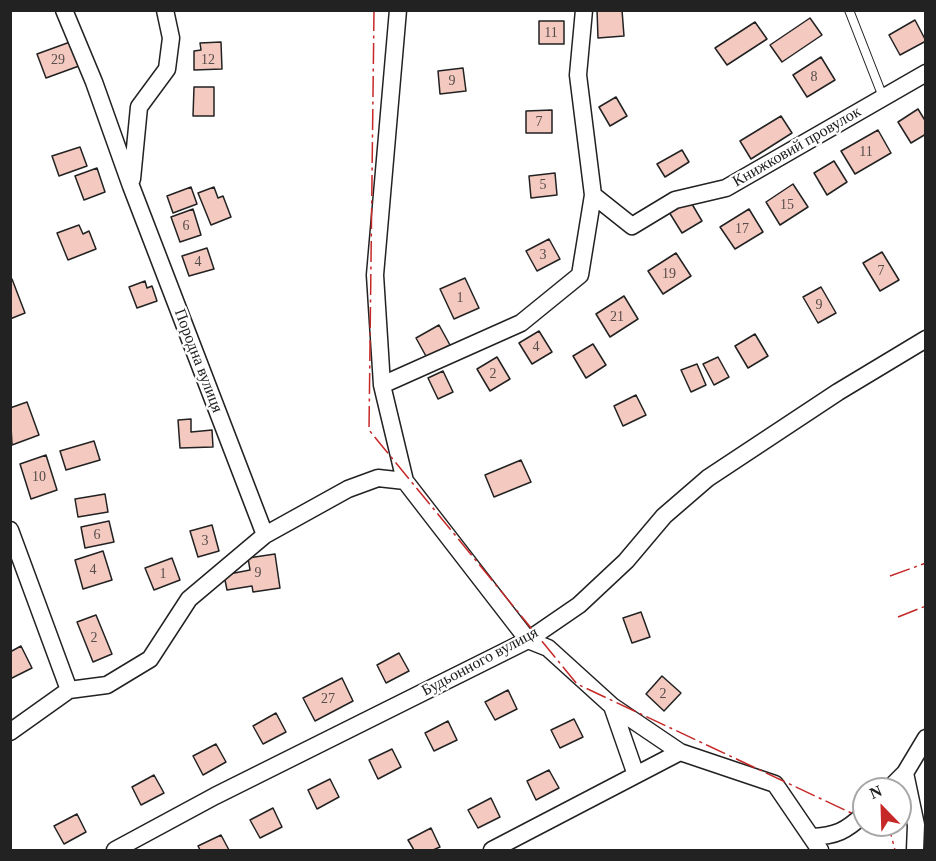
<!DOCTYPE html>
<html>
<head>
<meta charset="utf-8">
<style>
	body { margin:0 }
	#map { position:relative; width:936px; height:861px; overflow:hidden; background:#fff; font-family:Georgia,serif }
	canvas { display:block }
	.frame { position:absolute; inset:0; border:12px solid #222; pointer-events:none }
	.north { position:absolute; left:852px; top:777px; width:60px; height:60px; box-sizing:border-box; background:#fff; border:2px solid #a7a7a7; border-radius:50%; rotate:337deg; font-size:16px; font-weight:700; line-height:24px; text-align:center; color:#222 }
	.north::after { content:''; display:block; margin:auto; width:21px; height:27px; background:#c62828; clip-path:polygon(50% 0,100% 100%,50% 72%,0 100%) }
</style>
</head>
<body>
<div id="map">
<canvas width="936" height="861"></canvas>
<div class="frame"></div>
<div class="north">N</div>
</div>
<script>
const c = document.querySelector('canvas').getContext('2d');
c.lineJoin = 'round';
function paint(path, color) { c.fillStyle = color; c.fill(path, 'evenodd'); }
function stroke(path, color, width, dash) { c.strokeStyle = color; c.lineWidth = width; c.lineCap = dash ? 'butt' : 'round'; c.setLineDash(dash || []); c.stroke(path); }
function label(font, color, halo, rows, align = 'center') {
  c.font = font + ' Georgia,serif'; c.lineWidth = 4.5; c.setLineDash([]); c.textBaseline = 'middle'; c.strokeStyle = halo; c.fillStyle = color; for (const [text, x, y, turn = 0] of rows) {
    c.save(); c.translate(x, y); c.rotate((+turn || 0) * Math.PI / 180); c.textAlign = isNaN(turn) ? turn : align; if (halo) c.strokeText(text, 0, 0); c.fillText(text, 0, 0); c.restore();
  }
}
const building = new Path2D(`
	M597,10H622L624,36L598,38Z
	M810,18L822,35L782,62L770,45Z
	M915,20L926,41L900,55L889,35Z
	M539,21H564V44H539Z
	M755,22L767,39L727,65L715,48Z
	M70,42L79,66L46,78L37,54Z
	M221,42L222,69L194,70V51L201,50L200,43Z
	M821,57L835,80L807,97L793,75Z
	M463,68L466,91L440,94L438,71Z
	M194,87H214V116H193Z
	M616,97L627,116L610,126L599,107Z
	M918,109L926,122V134L911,143L898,122Z
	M552,110V133H526V111Z
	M781,116L792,133L751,159L740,141Z
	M878,130L891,153L855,174L841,151Z
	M80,147L87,166L59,176L52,156Z
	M682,150L689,162L665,177L657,164Z
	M834,161L847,182L827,195L814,173Z
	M97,168L105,192L84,200L75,176Z
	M555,173L557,195L531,198L529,176Z
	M793,184L808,207L780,225L766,202Z
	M191,187L197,204L173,213L167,196Z
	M214,187L218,198L223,196L231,217L211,225L198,193Z
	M689,199L702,221L682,233L669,212Z
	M193,209L201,235L180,242L171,217Z
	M749,209L763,232L735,249L720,227Z
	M79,225L83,234L89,231L96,249L68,260L57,233Z
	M549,239L560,259L537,271L526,251Z
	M207,248L214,269L189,276L182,256Z
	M882,252L899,280L880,291L863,263Z
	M676,253L691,276L663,294L648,271Z
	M465,278L479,308L454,319L440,289Z
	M12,279L25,313L10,319V280Z
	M145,281L147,288L152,286L157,301L137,308L129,287Z
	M821,287L836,313L818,323L803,297Z
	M624,296L638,319L610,337L596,314Z
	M439,325L450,345L427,358L416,338Z
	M539,331L552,352L532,364L519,343Z
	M755,334L768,356L748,368L735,346Z
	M593,344L606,365L586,378L573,356Z
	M497,357L510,379L490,391L477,369Z
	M718,357L729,377L714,385L703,364Z
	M697,364L706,385L691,392L681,370Z
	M443,371L453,392L438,399L428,378Z
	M636,395L646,415L623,426L614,406Z
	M27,402L39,435L12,445L10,408Z
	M191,419V432L212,430L213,447L180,448L178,420Z
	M94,441L100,460L66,470L60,451Z
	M46,455L57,490L31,499L20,464Z
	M521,460L531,482L494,497L485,475Z
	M105,494L108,512L78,517L75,499Z
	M109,521L114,542L85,548L81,527Z
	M212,525L219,551L198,557L190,531Z
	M103,551L112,580L83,589L75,560Z
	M275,554L280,588L253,592L252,586L227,590L224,575L250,570L248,558Z
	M172,558L180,580L154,590L145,568Z
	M641,612L650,637L632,643L623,618Z
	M96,615L112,654L93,662L77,622Z
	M21,646L32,668L10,679V652Z
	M399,653L409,671L386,683L377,665Z
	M662,676L681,693L664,711L646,694Z
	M342,678L353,701L315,721L303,698Z
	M508,690L517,709L495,720L485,702Z
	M276,713L286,732L263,744L253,726Z
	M574,719L583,737L560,748L551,730Z
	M448,721L457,740L434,751L425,733Z
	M216,744L226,762L203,775L193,756Z
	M392,749L401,767L378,779L369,760Z
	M549,770L559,788L536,800L527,781Z
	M154,775L164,793L141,805L132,787Z
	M330,779L339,797L317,809L308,790Z
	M491,798L500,817L478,828L468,810Z
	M273,808L282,827L260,838L250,820Z
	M77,814L86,832L64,844L54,826Z
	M431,828L440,847L433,850H414L408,840Z
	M221,835L229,850H200L198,846Z`);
paint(building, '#f3c9c0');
stroke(building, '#222', 1.5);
const service = new Path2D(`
	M849,10L883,97`);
const minor = new Path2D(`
	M64,10L94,82L131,186L265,535
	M398,10L375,275L382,385L405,481L528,640L548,648L612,706L680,752L775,784L820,850
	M584,10L578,75L593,195
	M132,179L139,107L167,69L171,38L165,10
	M382,385L521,323L580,275L593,195L632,226L675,200L726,188L926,73
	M10,530L69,690
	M612,706L636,775
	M10,732L69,690L107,685L150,659L189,599L265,535L348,489L378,478L405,481
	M889,789L905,773
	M811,837C836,836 846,831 864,814
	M115,850L215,796L528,640L579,605L626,561L664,516L708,478L838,392L926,339
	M492,850L680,752
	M915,850L916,825L905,773L926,738`);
stroke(service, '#222', 10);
stroke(minor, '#222', 19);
stroke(service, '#fff', 8);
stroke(minor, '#fff', 16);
stroke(new Path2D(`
	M374,10L369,430L577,684L864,819
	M890,576L926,563
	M898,617L926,606
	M876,825L890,831L895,850`), '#c62828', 1.5, [21, 4.5, 3, 4.5]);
label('14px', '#564c4a', null, [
	["11",551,33],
	["29",58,60],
	["12",208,60],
	["8",814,77],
	["9",452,81],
	["7",539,122],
	["11",866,152],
	["5",543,185],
	["15",787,205],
	["6",186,226],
	["17",742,229],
	["3",543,255],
	["4",198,262],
	["7",881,271],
	["19",669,274],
	["1",460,298],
	["9",819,305],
	["21",617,317],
	["4",536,347],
	["2",493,374],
	["10",39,477],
	["6",97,535],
	["3",205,541],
	["4",93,570],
	["9",258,573],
	["1",163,574],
	["2",94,638],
	["2",663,694],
	["27",328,699]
]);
label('16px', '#222', '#fff', [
	["Книжковий провулок",797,147,-30],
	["Породна вулиця",198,361,69],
	["Будьонного вулиця",480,662,-28]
]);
</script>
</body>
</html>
